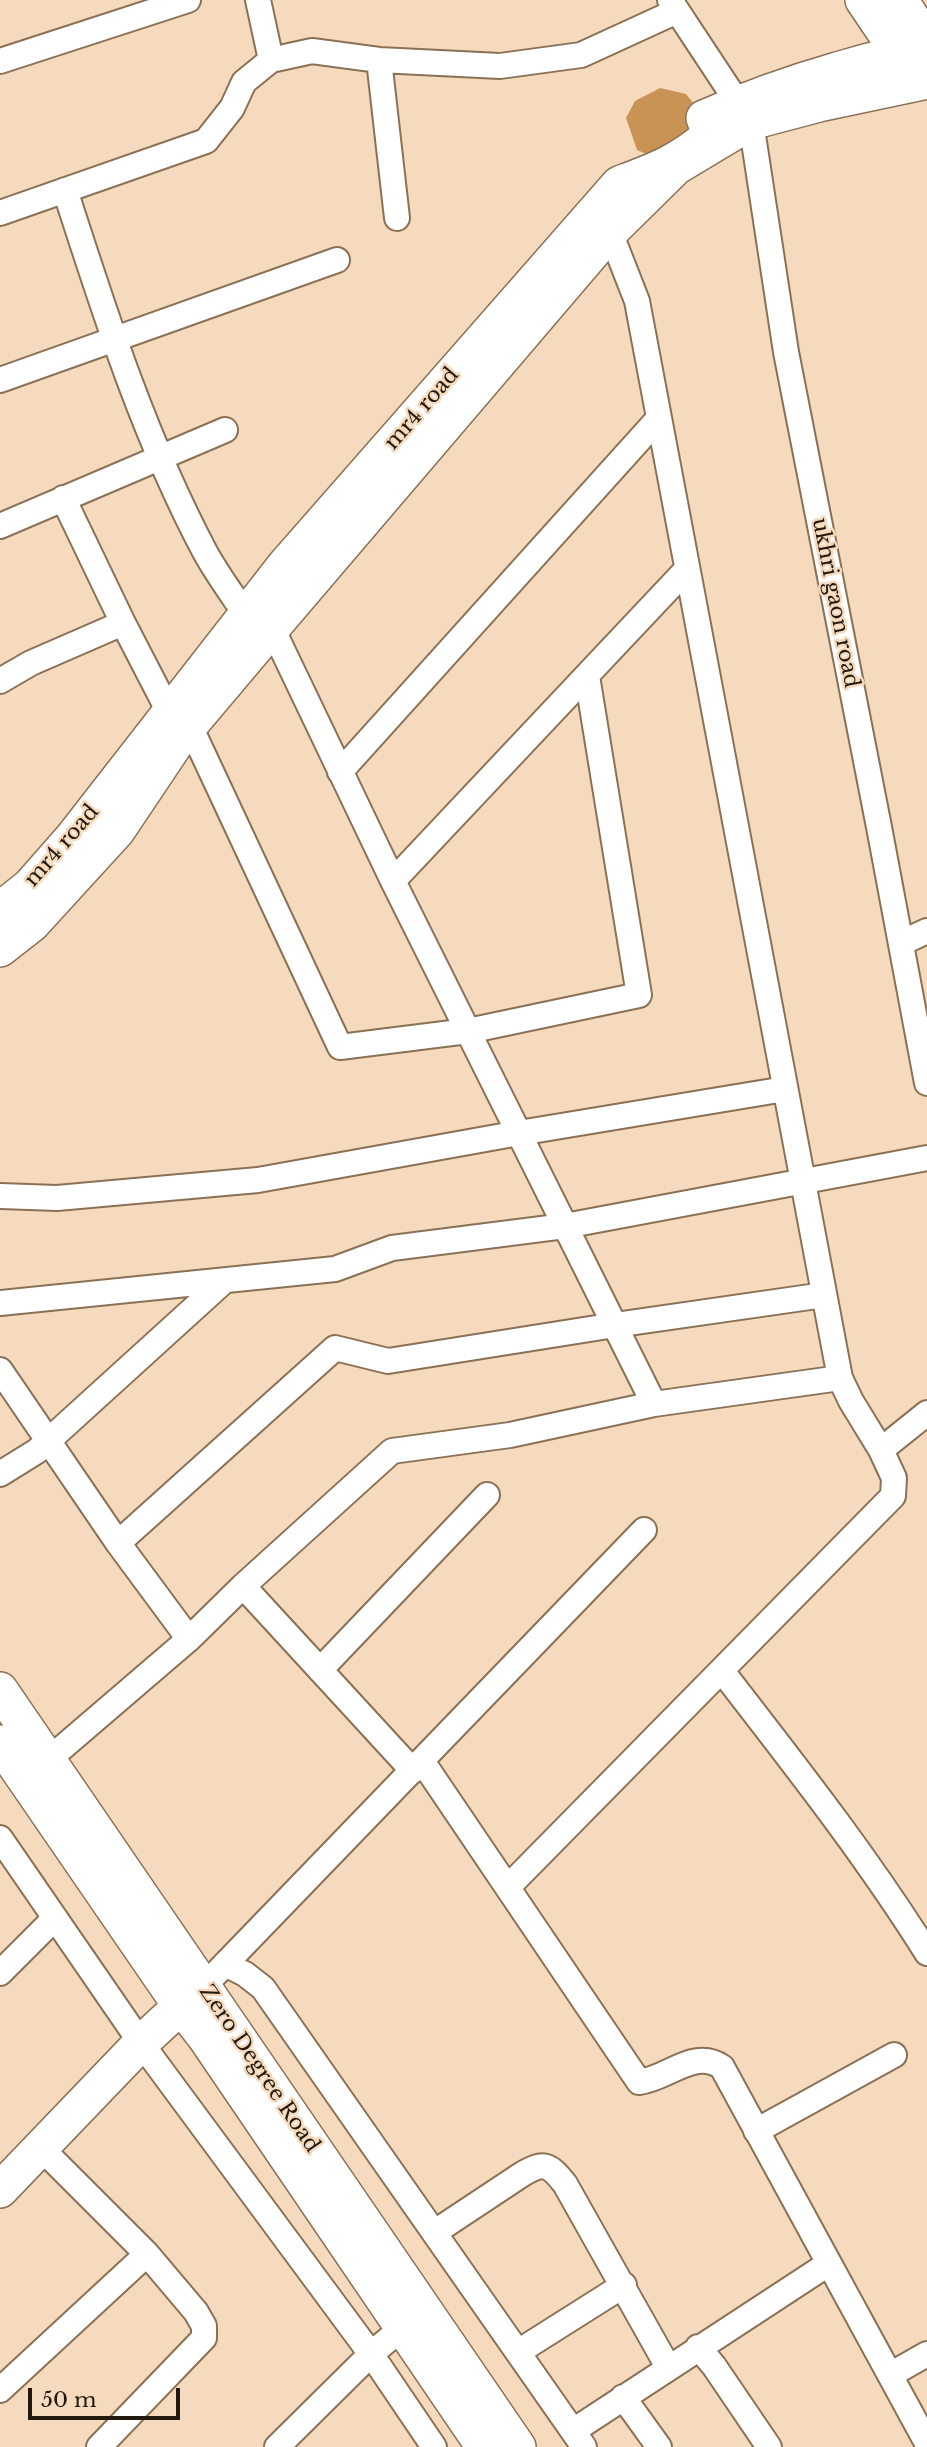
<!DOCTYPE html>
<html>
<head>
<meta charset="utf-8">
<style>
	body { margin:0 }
	#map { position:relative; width:927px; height:2447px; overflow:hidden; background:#f6dabd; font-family:"Libre Baskerville",serif }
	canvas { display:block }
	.scale { position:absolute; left:28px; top:2388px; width:152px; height:32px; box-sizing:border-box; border:4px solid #23190e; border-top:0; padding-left:9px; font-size:21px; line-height:24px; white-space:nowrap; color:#23190e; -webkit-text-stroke:5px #f6dabd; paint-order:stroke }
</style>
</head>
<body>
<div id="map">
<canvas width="927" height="2447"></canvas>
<div class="scale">50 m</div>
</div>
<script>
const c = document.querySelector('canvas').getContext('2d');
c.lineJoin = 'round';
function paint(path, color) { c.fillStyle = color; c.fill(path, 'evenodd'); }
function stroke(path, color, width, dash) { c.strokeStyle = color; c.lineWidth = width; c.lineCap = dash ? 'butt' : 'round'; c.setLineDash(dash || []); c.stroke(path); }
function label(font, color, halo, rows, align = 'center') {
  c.font = font + ' "Libre Baskerville",serif'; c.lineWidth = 5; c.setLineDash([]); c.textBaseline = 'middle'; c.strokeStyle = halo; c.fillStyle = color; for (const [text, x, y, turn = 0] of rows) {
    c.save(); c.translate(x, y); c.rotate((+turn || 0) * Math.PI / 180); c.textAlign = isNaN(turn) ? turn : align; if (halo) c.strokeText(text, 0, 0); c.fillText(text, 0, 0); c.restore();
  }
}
paint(new Path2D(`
	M660,88L686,94L699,110L698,133L651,156L637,150L626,118L635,101Z`), '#ca9356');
const street = new Path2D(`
	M258,0L271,60
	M670,0L738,103
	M379,60L397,218
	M0,61L188,0
	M751,122L786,352L879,827L927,1083
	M65,190C105,314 144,437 205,552C217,574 232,594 246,615
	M0,213L206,141L232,108L244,82L271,60L312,51L379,60L500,66L581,55L677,11
	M0,380L337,260
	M63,498L123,623L169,712
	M0,526L225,430
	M272,628L393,881L654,1404
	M0,681L31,663L123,623
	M190,726L340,1047L468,1031L639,995L587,676
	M340,772L659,418
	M393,881L687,569
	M901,943L927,931
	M0,1196L57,1198L258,1180L519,1133L785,1089
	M0,1303L335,1269L392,1248L565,1226L927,1158
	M0,1370L118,1543L189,1639
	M881,1450L927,1413
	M0,1474L37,1451L223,1282
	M118,1543L335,1348L388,1361L615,1325L824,1295
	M243,1586L413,1771
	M320,1670L487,1495
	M722,1671C793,1763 865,1854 927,1953
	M48,1760L189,1639L243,1586L392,1451L510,1435L654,1404L840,1378
	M422,1761L639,2082C669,2078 694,2048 722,2067L927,2443
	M0,1838L141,2043L371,2354L434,2447
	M508,1887L893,1496L894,1478L881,1450L851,1401L840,1378L637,301L610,232
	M225,1964L245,1974L263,1988L584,2447
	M0,1973L55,1918
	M203,1987L644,1530
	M756,2131L894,2055
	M41,2148L147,2254L196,2312L204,2326V2338L99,2447
	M435,2232L521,2175C544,2161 549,2164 565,2184L668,2367
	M698,2347L714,2366L769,2447
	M518,2352L624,2285
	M890,2375L927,2354
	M0,2390L147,2254
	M623,2397L659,2447
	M573,2431L828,2264
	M277,2447L371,2354L414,2318`);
const secondary = new Path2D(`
	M863,0L911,71
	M900,0L927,41
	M0,910L30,886L73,837L285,565L619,184C656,170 679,162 710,135L704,118C747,99 792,83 837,70C869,61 893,53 927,52
	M0,949L32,924L117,831L180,737L272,628L610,232L676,167L751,122L819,104L927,81
	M0,1690L518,2447
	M0,1743L180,2005L205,2037L484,2447
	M0,2190L141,2043L197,1991`);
stroke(street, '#8a7156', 28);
stroke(secondary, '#8a7156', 38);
stroke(street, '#fff', 24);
stroke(secondary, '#fff', 35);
label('21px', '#23190e', '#f6dabd', [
	["mr4 road",422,409,-49],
	["ukhri gaon road",835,603,79],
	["mr4 road",62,846,-49],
	["Zero Degree Road",259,2069,56]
]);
</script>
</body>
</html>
